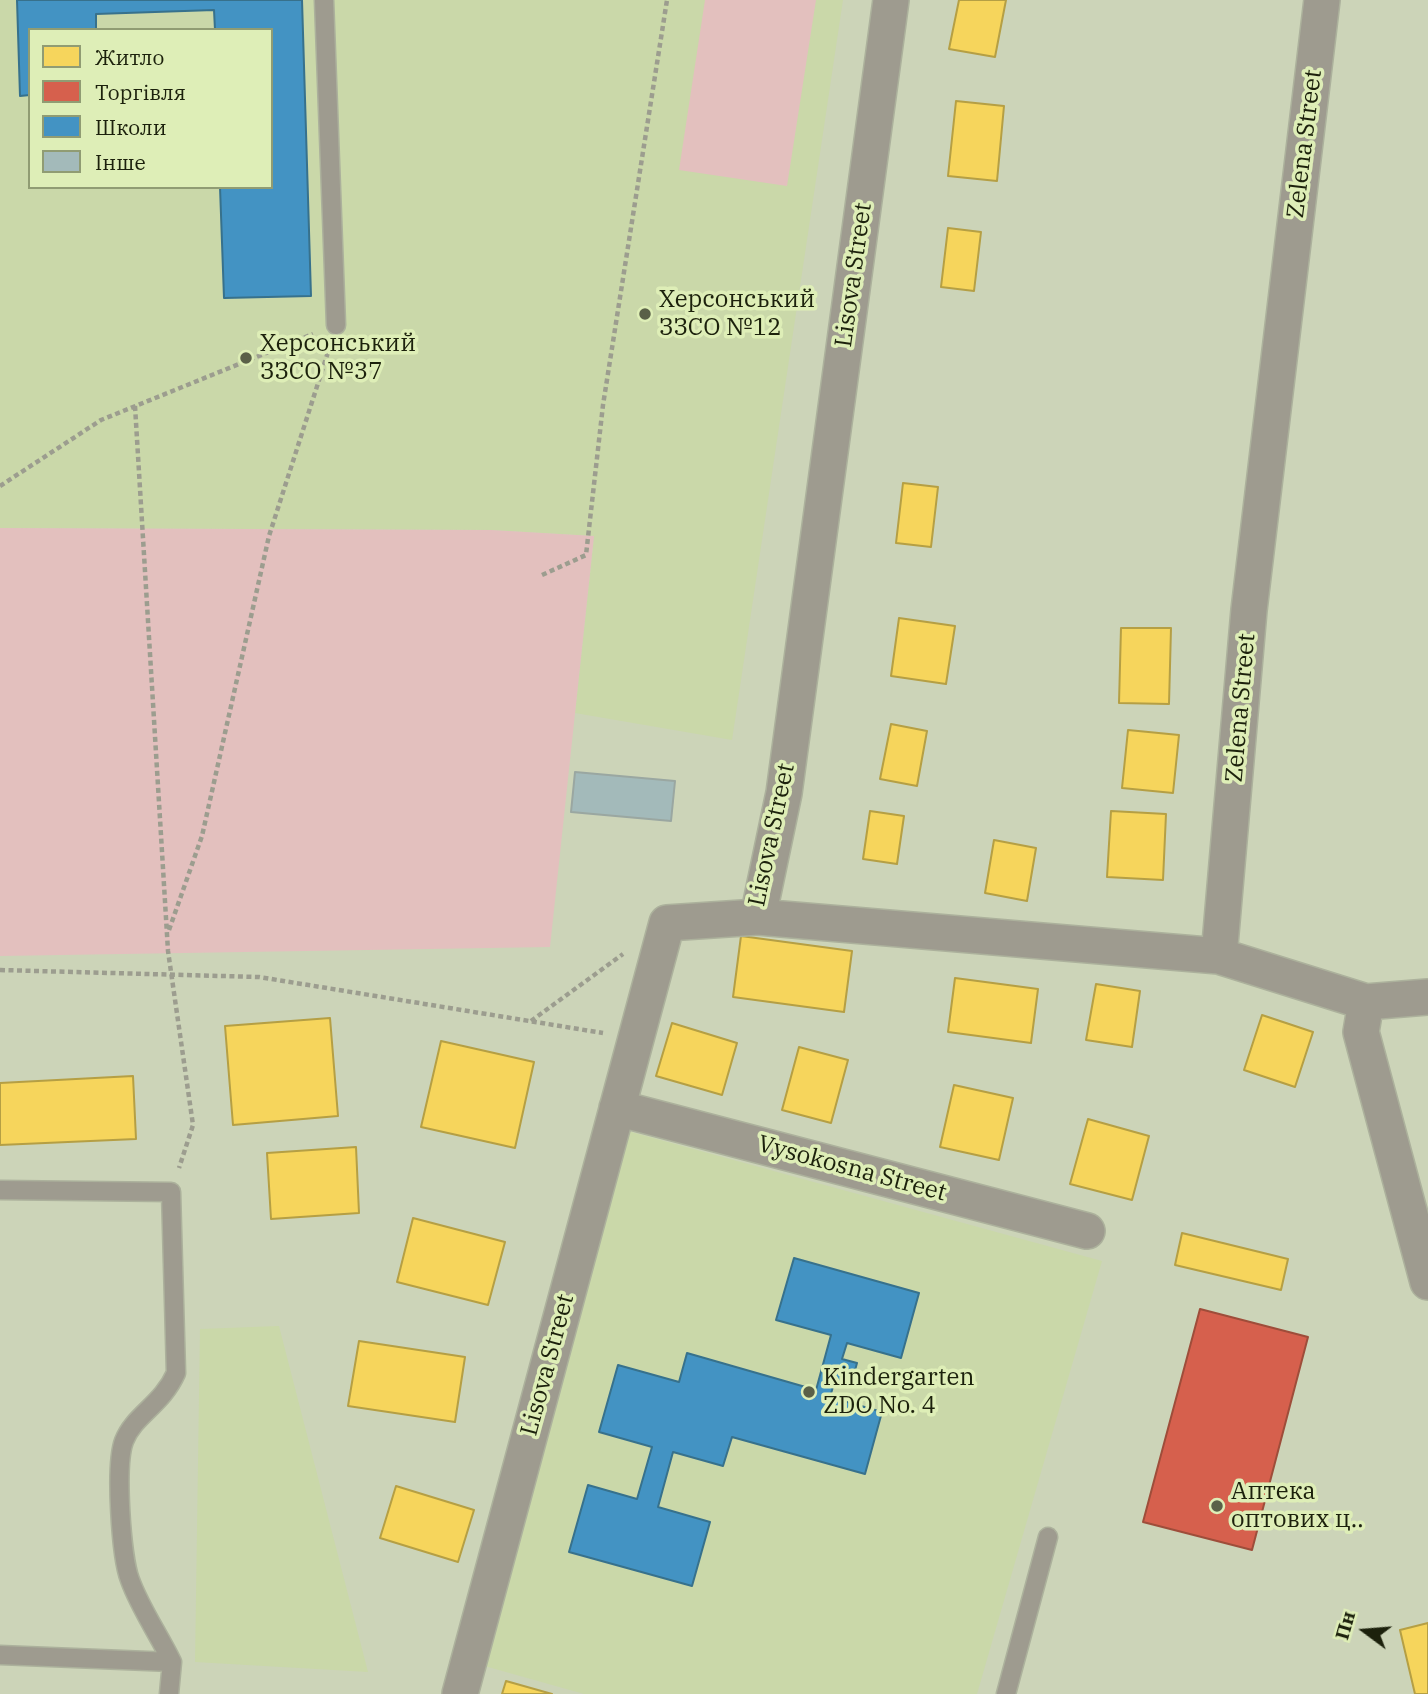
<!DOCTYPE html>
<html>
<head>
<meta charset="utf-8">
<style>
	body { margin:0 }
	#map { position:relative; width:1428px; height:1694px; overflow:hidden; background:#ccd4b8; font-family:"IBM Plex Serif",serif }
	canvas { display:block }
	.legend { position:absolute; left:28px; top:28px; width:245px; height:161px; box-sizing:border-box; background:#deeeb7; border:2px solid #909c73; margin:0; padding:9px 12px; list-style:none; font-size:21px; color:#1c210c }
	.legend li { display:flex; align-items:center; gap:14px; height:35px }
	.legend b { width:35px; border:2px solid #909c73 }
	.north { position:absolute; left:1330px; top:1596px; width:70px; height:70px; -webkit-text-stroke:5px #deeeb7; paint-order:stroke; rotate:286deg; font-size:19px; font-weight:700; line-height:28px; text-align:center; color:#1c210c }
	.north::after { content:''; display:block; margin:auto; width:24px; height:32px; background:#1c210c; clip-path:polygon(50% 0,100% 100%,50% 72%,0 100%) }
</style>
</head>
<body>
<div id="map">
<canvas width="1428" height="1694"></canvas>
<ul class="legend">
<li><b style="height:19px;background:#f6d55c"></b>Житло</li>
<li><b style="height:19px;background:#d6604d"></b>Торгівля</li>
<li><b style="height:19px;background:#4393c3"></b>Школи</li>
<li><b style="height:19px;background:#a3baba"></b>Інше</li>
</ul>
<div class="north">Пн</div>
</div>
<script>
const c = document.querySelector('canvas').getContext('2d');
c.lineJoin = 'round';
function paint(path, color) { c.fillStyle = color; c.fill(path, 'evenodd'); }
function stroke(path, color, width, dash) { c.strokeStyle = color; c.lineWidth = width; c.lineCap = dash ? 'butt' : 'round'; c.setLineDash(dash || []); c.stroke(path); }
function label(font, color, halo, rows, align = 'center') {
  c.font = font + ' "IBM Plex Serif",serif'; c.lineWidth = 7; c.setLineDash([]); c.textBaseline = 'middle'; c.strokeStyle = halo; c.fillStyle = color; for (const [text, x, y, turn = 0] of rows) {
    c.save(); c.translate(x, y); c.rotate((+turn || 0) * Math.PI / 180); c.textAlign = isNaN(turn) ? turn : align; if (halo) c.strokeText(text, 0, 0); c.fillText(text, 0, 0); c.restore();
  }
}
paint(new Path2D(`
	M0,0H843L732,740L575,713L594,536L491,530L0,528ZM30,30H271V187H30Z
	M624,1130L1102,1261L977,1694H584L481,1665Z
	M279,1326L368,1672L195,1662L200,1329Z`), '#cad8a9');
paint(new Path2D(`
	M705,0H816L787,186L679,170Z
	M0,528L491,530L594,536L550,947L0,956Z`), '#e3c0be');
const homes = new Path2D(`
	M959,0H1006L995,57L949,49Z
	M956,101L1004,106L997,181L948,176Z
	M948,228L981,232L974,291L941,287Z
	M903,483L938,487L931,547L896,543Z
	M899,618L955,626L946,684L891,676Z
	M1121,628H1171L1169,704L1119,703Z
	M891,724L927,731L917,786L880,779Z
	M1128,730L1179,735L1173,793L1122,788Z
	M870,811L904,816L897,864L863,859Z
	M1111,811L1166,814L1163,880L1107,877Z
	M994,840L1036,848L1027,901L985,893Z
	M741,936L852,951L844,1012L733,997Z
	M955,978L1038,989L1031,1043L948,1032Z
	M1096,984L1140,991L1132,1047L1086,1040Z
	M1262,1015L1313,1032L1295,1087L1244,1070Z
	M330,1018L338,1116L233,1125L225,1026Z
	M672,1023L737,1043L722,1095L656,1076Z
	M441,1041L534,1062L515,1148L421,1127Z
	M799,1047L848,1060L831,1123L782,1110Z
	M133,1076L136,1139L0,1145V1083Z
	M954,1085L1013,1098L999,1160L940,1147Z
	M1088,1119L1149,1136L1132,1200L1070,1184Z
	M356,1147L359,1213L271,1219L267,1153Z
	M413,1218L505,1242L488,1305L397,1282Z
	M1182,1233L1288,1259L1281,1290L1175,1265Z
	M359,1341L465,1357L455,1422L348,1406Z
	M396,1486L474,1510L458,1562L380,1538Z
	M1428,1623V1694H1415L1400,1630Z
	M506,1681L552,1694H502Z`);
paint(homes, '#f6d55c');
stroke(homes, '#b59f44', 2);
const shops = new Path2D(`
	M1200,1309L1308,1337L1252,1550L1143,1522Z`);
paint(shops, '#d6604d');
stroke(shops, '#9e4d3a', 2);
const schools = new Path2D(`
	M17,0H302L311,296L224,298L220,187H271V30H215L214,10L96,14V30H30V95L20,96Z
	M794,1258L919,1293L901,1358L847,1343L842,1359L857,1363L851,1385L835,1380L830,1397L882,1412L865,1474L732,1437L723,1466L673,1452L658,1507L710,1522L692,1586L569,1552L588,1485L637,1499L652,1447L599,1432L618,1365L679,1382L687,1353L816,1390L831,1335L776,1320Z`);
paint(schools, '#4393c3');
stroke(schools, '#37718c', 2);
const building = new Path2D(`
	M575,772L675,781L671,821L571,812Z`);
paint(building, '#a3baba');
stroke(building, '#9aa7a1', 2);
const lane = new Path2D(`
	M324,0L336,325
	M0,1190L171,1192L176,1373C162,1405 134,1415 124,1441C115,1465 121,1557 130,1580C140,1608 159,1635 172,1662
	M0,1655L172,1662L169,1694
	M1006,1694L1048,1537`);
const street = new Path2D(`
	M758,917L784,793L891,0
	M1219,956L1366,1002L1428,997
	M1366,1002L1361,1032L1428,1282
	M617,1108L1087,1231
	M460,1694L667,923L758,917L1219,956L1249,610L1322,0`);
stroke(lane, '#acb19c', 21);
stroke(street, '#acb19c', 38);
stroke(new Path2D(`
	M135,406L168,951L193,1125L179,1168
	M0,486L101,420L313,334
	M542,575L586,555L603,405L667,0
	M169,930L202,836L269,536L329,349
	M0,970L259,977L603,1033
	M531,1021L623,954`), '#9c9d8f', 4.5, [5, 3.5]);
stroke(lane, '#9e9b8f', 18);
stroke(street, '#9e9b8f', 35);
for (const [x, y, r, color] of [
	[645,314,7,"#5a6048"],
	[246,358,7,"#5a6048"],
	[809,1392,7,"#5a6048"],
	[1217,1506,7,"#5a6048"]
]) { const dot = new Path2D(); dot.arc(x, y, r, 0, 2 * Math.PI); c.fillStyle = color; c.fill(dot); stroke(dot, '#deeeb7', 2.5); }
label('24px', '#1c210c', '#deeeb7', [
	["Zelena Street",1305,144,-83],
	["Lisova Street",854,275,-82],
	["Zelena Street",1241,708,-85],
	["Lisova Street",772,835,-78],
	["Vysokosna Street",852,1169,15],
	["Lisova Street",548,1365,-75]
]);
label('24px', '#1c210c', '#deeeb7', [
	["Херсонський",659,300],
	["ЗЗСО №12",659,328],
	["Херсонський",260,344],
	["ЗЗСО №37",260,372],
	["Kindergarten",823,1378],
	["ZDO No. 4",823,1406],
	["Аптека",1231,1492],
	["оптових ц‥",1231,1520]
], 'left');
</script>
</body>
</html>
